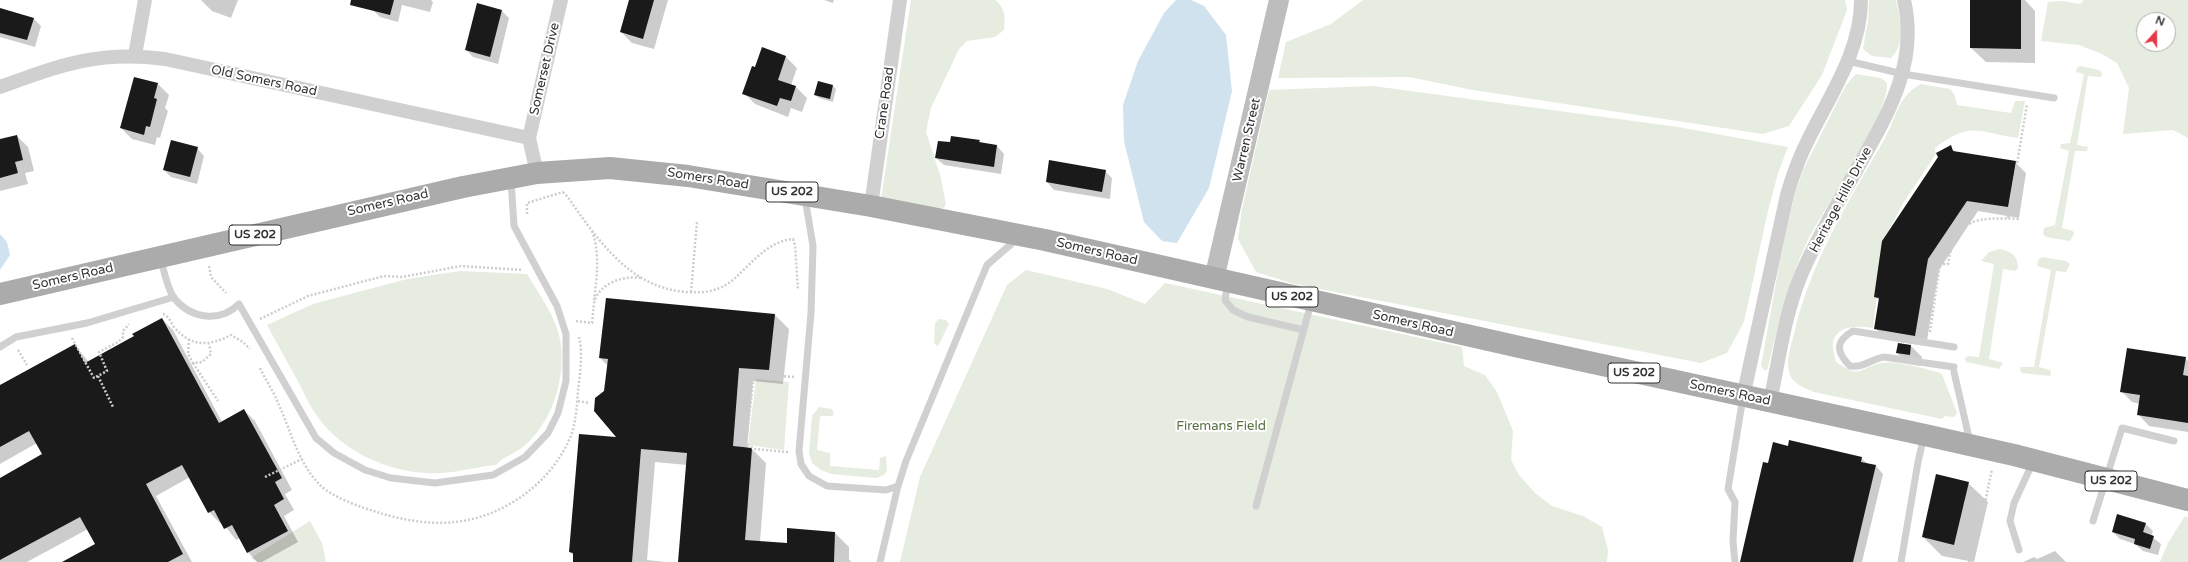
<!DOCTYPE html>
<html>
<head>
<meta charset="utf-8">
<style>
	body { margin:0 }
	#map { position:relative; width:2188px; height:562px; overflow:hidden; background:#fff; font-family:"Varela Round",sans-serif }
	canvas { display:block }
	.north { position:absolute; left:2136px; top:12px; width:40px; height:40px; box-sizing:border-box; background:#fff; border:1px solid #adadad; border-radius:50%; rotate:21deg; font-size:11px; font-weight:700; line-height:16px; text-align:center; color:#333 }
	.north::after { content:''; display:block; margin:auto; width:14px; height:18px; background:#e63946; clip-path:polygon(50% 0,100% 100%,50% 72%,0 100%) }
</style>
</head>
<body>
<div id="map">
<canvas width="2188" height="562"></canvas>
<div class="north">N</div>
</div>
<script>
const c = document.querySelector('canvas').getContext('2d');
c.lineJoin = 'round';
function paint(path, color) { c.fillStyle = color; c.fill(path, 'evenodd'); }
function stroke(path, color, width, dash) { c.strokeStyle = color; c.lineWidth = width; c.lineCap = dash ? 'butt' : 'round'; c.setLineDash(dash || []); c.stroke(path); }
function label(font, color, halo, rows, align = 'center') {
  c.font = font + ' "Varela Round",sans-serif'; c.lineWidth = 4; c.setLineDash([]); c.textBaseline = 'middle'; c.strokeStyle = halo; c.fillStyle = color; for (const [text, x, y, turn = 0] of rows) {
    c.save(); c.translate(x, y); c.rotate((+turn || 0) * Math.PI / 180); c.textAlign = isNaN(turn) ? turn : align; if (halo) c.strokeText(text, 0, 0); c.fillText(text, 0, 0); c.restore();
  }
}
paint(new Path2D(`
	M911,0H995C1006,8 1005,18 1004,30L995,37L967,41L959,49L931,108L926,132L941,178L946,205L938,214L881,199Z
	M1363,0H1845L1847,10L1822,75L1789,126L1763,134L1473,90L1409,77L1278,78L1286,42L1331,24Z
	M1869,0H1896C1900,19 1907,43 1891,58L1872,56L1863,49L1868,21Z
	M2084,0H2188V138L2173,130L2123,134L2129,88L2117,63L2102,54L2079,45L2041,41L2048,2L2062,1L2080,4ZM2144,20H2168V44H2144Z
	M2080,66L2099,70L2102,73L2101,77L2088,76L2077,145L2088,147L2087,151H2075L2062,228L2073,231L2074,234L2070,241L2046,237L2043,234L2044,228L2055,225L2069,151L2060,148L2061,144L2070,143L2084,74L2076,72L2077,68Z
	M1856,74L1881,78L1887,83C1888,118 1825,206 1807,242C1788,282 1778,324 1768,367L1767,370H1764L1761,366L1779,266L1794,197L1803,170L1846,85Z
	M1921,84L1950,89L1954,94L1957,105L2011,113L2015,101H2025L2018,138C1979,133 1972,120 1935,148L1936,154L1904,202L1884,238L1873,328C1860,326 1836,324 1833,343C1832,349 1835,357 1836,362C1861,379 1858,369 1881,363C1893,360 1930,369 1942,374L1957,413L1954,417L1945,416L1942,419L1814,392C1805,388 1791,383 1789,372C1786,359 1791,346 1794,334C1810,263 1848,202 1884,140C1896,119 1898,95 1921,84Z
	M1373,86L1678,127L1788,147L1778,173L1767,215L1744,322L1727,353L1701,363L1294,284L1256,272L1238,239L1242,209L1269,90Z
	M2000,249C2011,252 2018,255 2018,268L2015,271L2003,269L1989,359L2003,363L1999,369L1966,362L1965,358L1968,356L1979,357L1994,264L1981,261L1989,252Z
	M2042,257L2066,261L2070,264L2066,272L2056,271L2039,367L2050,370L2051,373L2050,376L2022,373L2020,370L2021,367H2034L2051,270L2037,266L2038,260Z
	M1026,270L1107,289L1145,304L1165,283L1462,347L1464,366L1485,375L1497,392L1513,431L1511,460L1519,475L1535,493L1552,506L1583,516L1602,527L1608,550L1607,562H900L920,477L1007,285Z
	M460,271L527,274C538,292 550,309 557,328C568,360 559,404 538,431C534,436 529,442 524,446C515,454 503,456 496,465C473,467 450,475 427,473C386,471 342,451 317,416C311,408 306,397 301,387C290,366 278,346 267,325L313,304L407,279Z
	M939,319L946,320L949,324L938,346L934,343L935,323Z
	M756,379L789,382L784,450L748,445Z
	M819,407L832,409L834,414L832,416H820L817,450L830,453V466L879,470L880,458L886,456L887,470L885,474L877,478L831,474L821,470L812,463L809,453L812,416Z
	M2185,516L2188,518V562H2160L2168,543Z
	M310,521L322,543L326,562H258L251,558Z`), '#e6ecdf');
paint(new Path2D(`
	M1176,0H1191L1204,6L1226,35L1232,91L1209,188L1177,243L1162,241L1144,222L1124,141L1123,105L1138,61L1164,13Z
	M0,234L7,242L10,255L0,270Z`), '#cfe2ee');
paint(new Path2D(`
	M201,0H238L231,18L212,11Z
	M355,0H431L433,2L430,12L402,5L398,22L380,17L372,9Z
	M630,0H668L654,49L632,43L621,32Z
	M824,0H834L833,3Z
	M1971,0H2025L2035,11V63L1986,62L1971,48Z
	M0,9L33,18L41,26L35,47L0,37Z
	M502,11L509,18L498,64L473,57L466,50Z
	M762,49L786,57L797,68L791,85L796,87L807,98L802,112L791,108L788,117L755,104L744,93Z
	M158,84L169,95L165,108L168,111L160,138L157,137L155,145L132,139L121,128Z
	M833,86L836,89L833,102L819,98L815,95Z
	M17,136L28,147L34,171L25,173L28,184L0,191V140Z
	M979,141L982,144L997,146L1004,154L1001,174L944,165L936,158L951,144Z
	M1950,147L1956,152L2015,162L2026,173L2019,218L1978,211L1939,270L1926,346L1887,340L1876,329L1880,301L1875,297Z
	M197,148L204,156L197,184L171,177L164,170Z
	M1049,162L1105,171L1112,178L1110,199L1054,190L1047,182Z
	M775,315L789,329L783,384L753,381L747,448L752,449L766,463L760,542L788,544L835,533L849,547V562H679L687,465L655,462L647,560L667,562H574V556L570,552L618,438L605,391L608,366L600,358Z
	M162,319L173,330L222,422L244,410L255,421L292,490L285,494L294,510L284,516L298,542L262,562H257L248,552L240,538L236,540L222,522L220,523L209,512L190,477L156,496L192,562H64L96,545L88,529L27,562H0V479L43,454L37,443L0,464V386L75,346L89,362L135,337Z
	M1911,346L1922,357L1921,366L1908,364L1897,353Z
	M2185,358L2188,361V432L2149,426L2138,414L2140,404L2132,402L2121,391Z
	M1861,458L1868,464L1876,466L1883,474L1862,562H1741L1769,464Z
	M1968,483L1988,502L1974,562L1942,556L1923,537Z
	M2145,523L2153,531L2151,536L2161,544L2158,555L2143,551L2135,544L2120,539L2113,532Z
	M2055,551L2066,562H2023L2034,557L2037,559Z`), '#0003');
paint(new Path2D(`
	M351,0H394L390,15L350,5Z
	M629,0H654L643,39L620,32Z
	M1970,0H2021V49L1970,48Z
	M477,3L502,10L490,57L465,50Z
	M0,8L34,18L27,40L0,33Z
	M762,47L786,56L778,80L796,86L791,101L780,98L777,106L742,94L752,66L755,67Z
	M134,77L158,83L154,98L157,99L150,127L146,126L144,135L120,128Z
	M818,81L833,85L830,99L814,95Z
	M17,135L23,160L15,162L18,173L0,178V139Z
	M951,136L980,140L979,142L997,145L994,167L935,158L938,141L950,142Z
	M171,140L198,147L190,177L163,170Z
	M1951,145L1953,151L2016,161L2008,207L1967,201L1928,259L1915,336L1874,329L1879,298L1874,297L1882,241L1938,157L1936,153Z
	M1049,160L1106,170L1102,192L1046,182Z
	M606,298L775,314L769,370L739,368L733,446L752,448L745,540L787,543V528L835,532L834,562H678L687,453L641,449L632,562H573V553L569,552L579,434L616,437L594,411L595,398L604,391L608,359L599,358Z
	M162,318L219,423L244,409L282,478L275,482L284,499L274,505L288,531L247,553L232,525L224,529L214,510L208,513L182,465L146,484L183,554L168,562H62L95,544L80,517L0,560V478L42,454L29,431L0,447V385L75,344L85,363L134,336L132,334Z
	M1898,343L1911,345L1910,355L1896,353Z
	M2127,348L2186,357L2183,375L2188,376V423L2137,415L2140,395L2120,392Z
	M1789,440L1862,457L1861,462L1876,465L1853,562H1740L1763,462L1768,463L1773,442L1788,446Z
	M1936,474L1969,482L1954,545L1922,537Z
	M2117,514L2146,523L2143,532L2154,536L2150,549L2134,544L2135,539L2112,532Z`), '#1a1a1a');
stroke(new Path2D(`
	M563,192C570,199 575,208 581,216C608,253 637,288 686,292C704,293 719,292 734,279C751,264 768,241 793,239L795,245L798,290
	M527,214V203L563,192
	M2008,218L2027,104
	M592,231C600,253 597,277 594,300
	M209,266L211,277L226,293
	M691,292L697,222
	M163,314C168,315 171,323 174,327C192,348 209,346 231,335L243,342L250,349
	M260,319L308,296L384,276L402,277L461,266L523,270
	M576,321L592,323C593,316 593,310 594,303C598,284 623,275 641,278
	M1930,332L1940,264H1948C1955,217 1978,217 2019,219
	M72,338L94,378L107,371L99,352L118,342L123,337V331L129,324
	M189,339L188,354L193,363L202,362L211,354L209,344
	M18,350L27,365
	M193,363L218,401
	M260,368C266,381 274,392 279,405C291,432 299,464 320,485C333,498 363,508 380,513C403,520 431,525 455,522C505,517 554,481 572,433C576,419 577,405 578,391C580,374 583,354 579,337
	M98,376L113,407
	M578,401L589,403
	M788,452L755,449L746,444L754,374L794,377
	M265,477L302,459
	M1964,503L1984,508
	M837,559L852,562
	M1969,562L1984,508L1992,469`), '#cdcdcd', 2.5, [2, 2]);
stroke(new Path2D(`
	M1848,61L1903,74L2054,98
	M805,198L813,246L811,313L799,451L801,464L809,476L827,486L886,490L898,486L906,461L987,265L1017,239
	M161,260C164,271 167,288 174,298C191,319 220,323 239,304L316,438L334,453L365,470L391,478L435,483L493,475L525,457L548,433L558,413L566,381V334L557,306L514,226L511,180
	M1228,282L1225,300L1233,310L1248,317L1304,330
	M0,347L16,337L87,323L174,297
	M1954,367L1884,357C1871,359 1864,368 1850,366C1836,352 1835,341 1853,331L1954,347
	M1954,372L1970,442
	M1256,506L1311,303
	M2093,521L2122,428L2174,441
	M2019,550L2010,521L2014,503L2033,462
	M880,562L898,486
	M1735,562L1733,541L1735,502L1728,489L1743,397
	M1901,562L1918,462L1924,436`), '#d0d0d0', 7);
stroke(new Path2D(`
	M135,55L145,0
	M0,87C60,65 99,50 165,59L529,138
	M537,173L529,138L561,0
	M871,206L900,0
	M1743,397L1787,195C1793,174 1800,155 1810,136C1832,92 1861,50 1861,0
	M1770,402C1779,360 1784,316 1801,275C1818,235 1841,198 1862,160C1891,109 1918,60 1904,0`), '#d0d0d0', 14);
stroke(new Path2D(`
	M1214,279L1279,0`), '#bdbdbd', 20);
stroke(new Path2D(`
	M0,294L463,187L537,173L610,168L688,176L871,206L1045,240L1524,348L1925,435L2014,455L2188,500`), '#ababab', 22);
for (const [x, y, w] of [
	[792,192,52],
	[255,235,52],
	[1292,297,52],
	[1634,373,52],
	[2111,481,52]
]) { const box = new Path2D(); box.roundRect(x - w / 2, y - 10, w, 20, 3); c.fillStyle = '#fff'; c.fill(box); stroke(box, '#333', 1); }
label('bold 12px', '#333', null, [
	["US 202",792,192],
	["US 202",255,235],
	["US 202",1292,297],
	["US 202",1634,373],
	["US 202",2111,481]
]);
label('13px', '#333', '#fff', [
	["Somerset Drive",545,69,-77],
	["Old Somers Road",264,81,12],
	["Crane Road",885,103,-82],
	["Warren Street",1247,140,-77],
	["Somers Road",708,179,9],
	["Heritage Hills Drive",1841,200,-62],
	["Somers Road",388,203,-13],
	["Somers Road",1097,252,13],
	["Somers Road",73,277,-13],
	["Somers Road",1413,324,13],
	["Somers Road",1730,393,12]
]);
label('13px', '#56703f', '#fff', [
	["Firemans Field",1221,427]
]);
</script>
</body>
</html>
